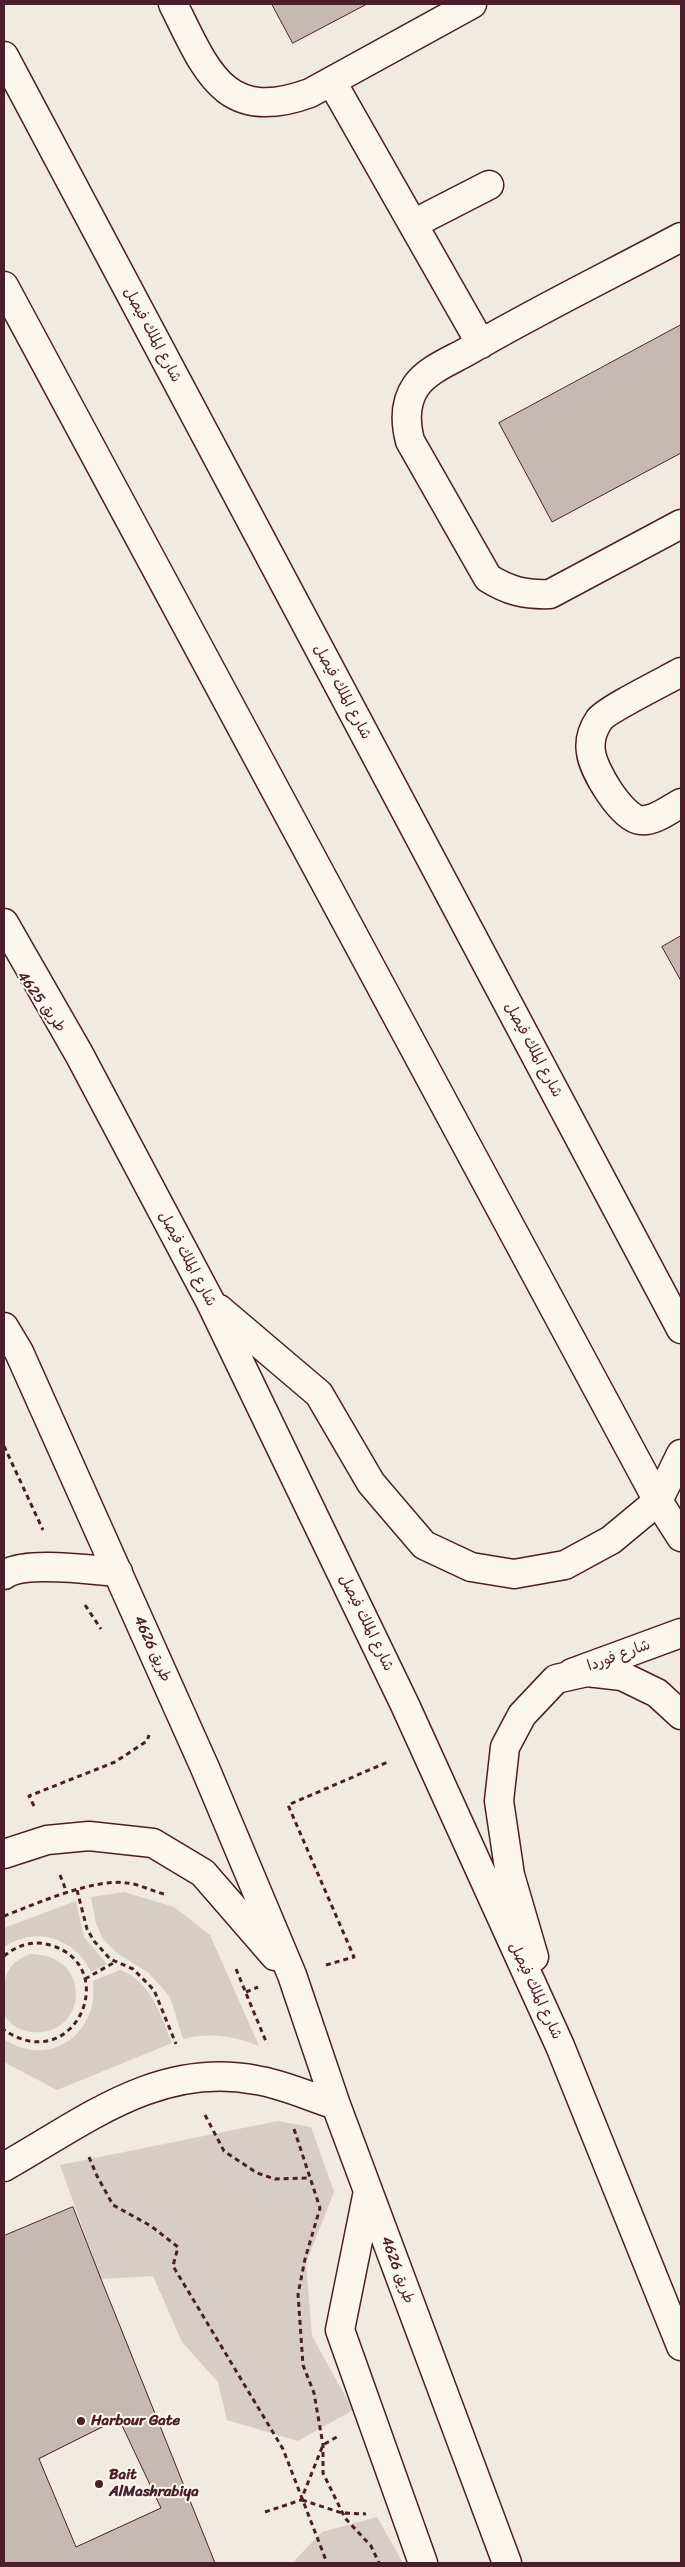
<!DOCTYPE html>
<html>
<head>
<meta charset="utf-8">
<style>
	body { margin:0 }
	#map { position:relative; width:685px; height:2567px; overflow:hidden; background:#f0eae0; font-family:Sriracha,sans-serif }
	canvas { display:block }
	.frame { position:absolute; inset:0; border:5px solid #4a1f2b; pointer-events:none }
</style>
</head>
<body>
<div id="map">
<canvas width="685" height="2567"></canvas>
<div class="frame"></div>
</div>
<script>
const c = document.querySelector('canvas').getContext('2d');
c.lineJoin = 'round';
function paint(path, color) { c.fillStyle = color; c.fill(path, 'evenodd'); }
function stroke(path, color, width, dash) { c.strokeStyle = color; c.lineWidth = width; c.lineCap = dash ? 'butt' : 'round'; c.setLineDash(dash || []); c.stroke(path); }
function label(font, color, halo, rows, align = 'center') {
  c.font = font + ' Sriracha,"Playpen Sans Arabic",sans-serif'; c.lineWidth = 4; c.setLineDash([]); c.textBaseline = 'middle'; c.strokeStyle = halo; c.fillStyle = color; for (const [text, x, y, turn = 0] of rows) {
    c.save(); c.translate(x, y); c.rotate((+turn || 0) * Math.PI / 180); c.textAlign = isNaN(turn) ? turn : align; if (halo) c.strokeText(text, 0, 0); c.fillText(text, 0, 0); c.restore();
  }
}
paint(new Path2D(`
	M124,1892L174,1907L210,1935L259,2046C234,2036 210,2032 183,2039L170,1997L149,1973L117,1953L103,1939L96,1924L91,1897Z
	M76,1901L84,1937L107,1964L91,1972C75,1938 36,1925 4,1947V1928Z
	M30,1954C95,1954 87,2038 32,2032C21,2031 10,2025 4,2015C4,1984 0,1966 30,1954Z
	M120,1970C151,1981 161,2016 172,2043L57,2090L4,2062V2039C49,2070 100,2033 93,1981Z
	M278,2121L311,2127L334,2192L306,2263L312,2336L353,2410L298,2441L227,2420L218,2382L182,2342L153,2276L101,2279L60,2165Z
	M377,2517L403,2563H296L295,2560L322,2532Z`), '#d8ccc6');
const building = new Path2D(`
	M272,4H367L293,43Z
	M681,325V453L552,522L499,423Z
	M681,936V981L662,947Z
	M73,2207L101,2279L215,2563H4V2236Z
	M119,2419L161,2508L76,2547L39,2459Z`);
paint(building, '#c8b8b3');
stroke(building, '#4a1f2b', 1);
const minor = new Path2D(`
	M173,4C206,69 223,125 310,93L472,4
	M332,82L481,344
	M413,224L489,185
	M681,237C610,275 536,311 466,352C450,361 427,370 416,386C405,402 405,422 410,441L488,578C509,591 525,595 550,594L681,524
	M681,672C667,680 606,710 599,720C593,729 589,740 591,752C593,770 621,817 640,820C654,822 670,809 681,803
	M4,1327L19,1352L205,1768L292,1975L336,2105L507,2563
	M4,1575C24,1560 91,1570 118,1572
	M4,1854L47,1840L89,1836L153,1843L203,1873L275,1956
	M4,2167C84,2122 158,2061 256,2080C283,2084 310,2097 336,2105
	M368,2191L340,2330L423,2563`);
const major = new Path2D(`
	M572,1673L681,1633`);
const highway = new Path2D(`
	M4,56L681,1329
	M4,286L658,1501L681,1537
	M4,923L79,1054L210,1301L405,1705L560,2046L681,2346
	M219,1309L319,1394L371,1483L424,1545L471,1567L514,1574L565,1565L611,1540L658,1501L681,1454
	M534,1957L510,1875L499,1801L505,1747L522,1715L556,1679L587,1672L622,1676L657,1693L681,1715`);
stroke(minor, '#4a1f2b', 31);
stroke(major, '#4a1f2b', 31);
stroke(highway, '#4a1f2b', 31);
stroke(new Path2D(`
	M4,1446L43,1530
	M85,1605L101,1629
	M34,1806L29,1796L115,1762L147,1741L149,1735
	M60,1875L67,1893
	M77,1890L87,1929L94,1941L110,1959L133,1969L154,1990L176,2044
	M4,1916C36,1904 93,1878 127,1883C139,1884 152,1891 164,1894
	M4,1956C17,1945 34,1940 50,1945C123,1966 75,2078 4,2030
	M326,1965L354,1957L288,1805L390,1761
	M236,1969L267,2044
	M85,1979L115,1962
	M246,1992L258,1987
	M205,2115L224,2151L257,2173L275,2179L310,2178
	M294,2129L320,2208L305,2259L298,2294L303,2365L314,2393L323,2445V2473L345,2518L371,2546L379,2563
	M89,2157L97,2176L113,2205L151,2226L178,2247L173,2266L283,2449L327,2563
	M302,2500L342,2513L366,2514
	M265,2512L301,2500L323,2445L340,2435`), '#4a1f2b', 3, [5, 4]);
stroke(minor, '#fbf7ec', 28);
stroke(major, '#fbf7ec', 28);
stroke(highway, '#fbf7ec', 28);
for (const [x, y, r, color] of [
	[81,2421,5,"#4a1f2b"],
	[99,2484,5,"#4a1f2b"]
]) { const dot = new Path2D(); dot.arc(x, y, r, 0, 2 * Math.PI); c.fillStyle = color; c.fill(dot); stroke(dot, '#fbf7ec', 2); }
label('15px', '#4a1f2b', '#fbf7ec', [
	["شارع الملك فيصل",152,335,62],
	["شارع الملك فيصل",342,692,62],
	["طريق 4625",41,1002,54],
	["شارع الملك فيصل",533,1050,62],
	["شارع الملك فيصل",187,1259,62],
	["شارع الملك فيصل",366,1623,64],
	["طريق 4626",152,1649,66],
	["شارع فوردا",619,1656,-20],
	["شارع الملك فيصل",535,1991,65],
	["طريق 4626",397,2270,70]
]);
label('bold 15px', '#4a1f2b', '#fbf7ec', [
	["Harbour Gate",91,2421],
	["Bait",109,2475],
	["AlMashrabiya",109,2492]
], 'left');
</script>
</body>
</html>
